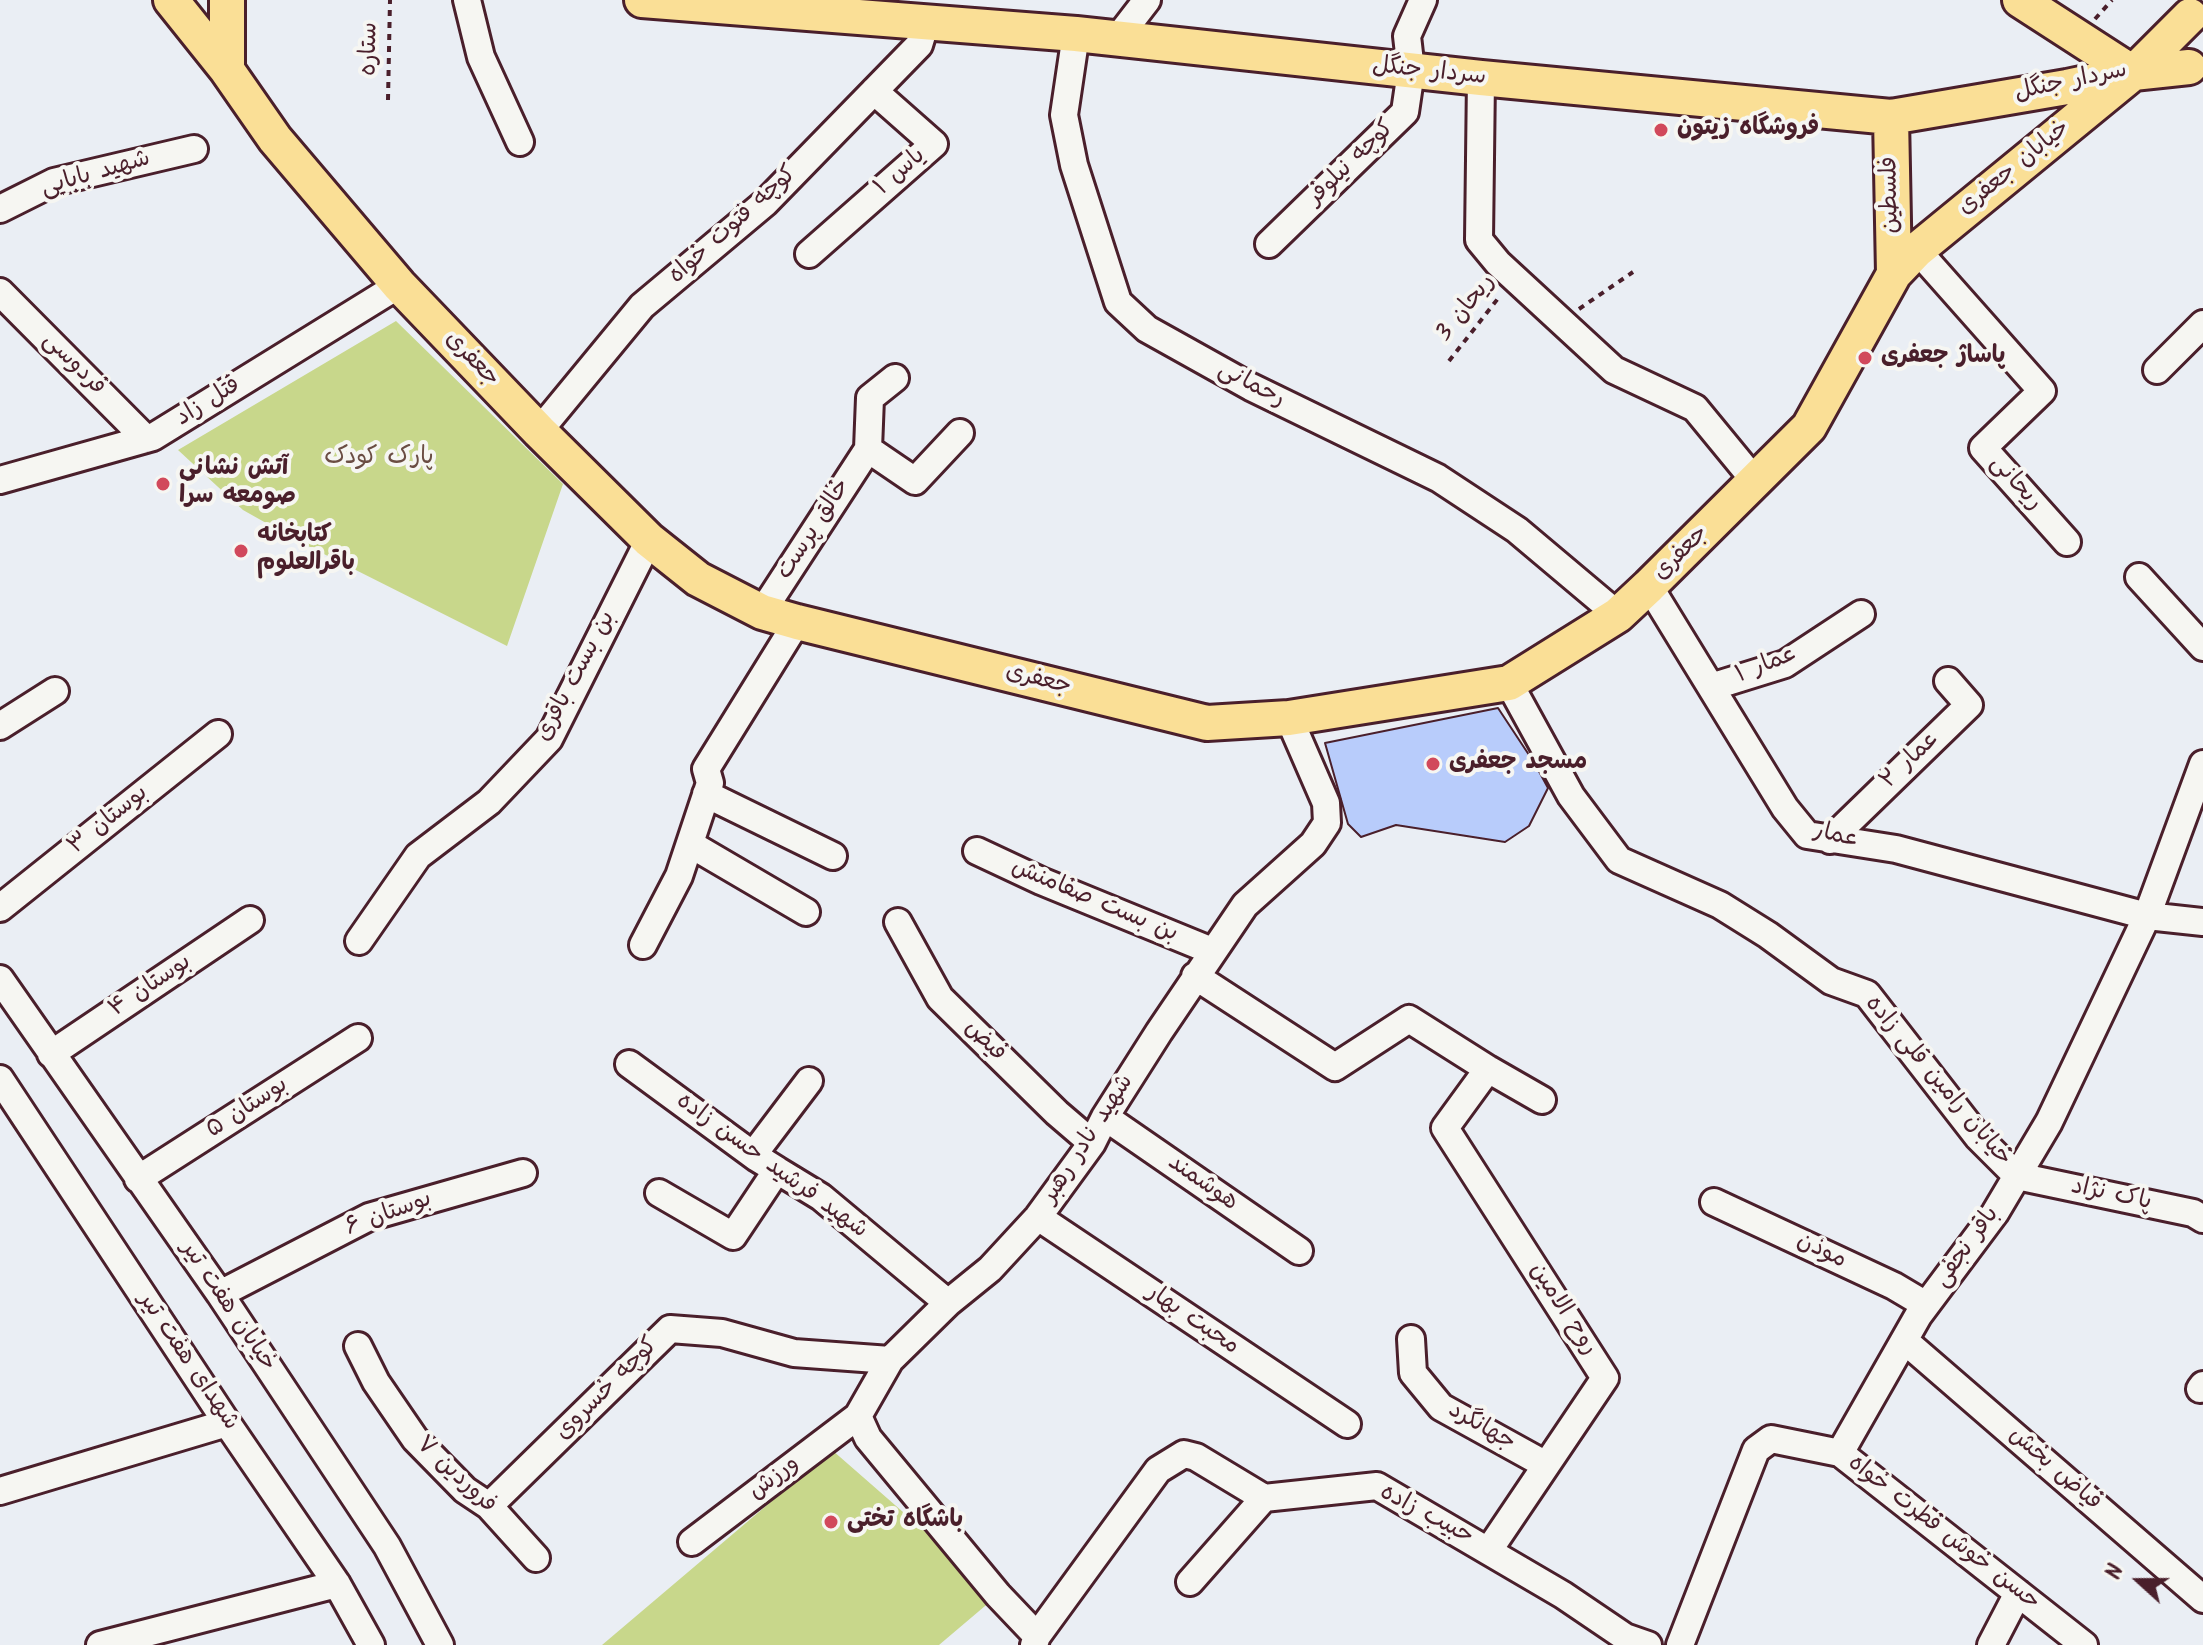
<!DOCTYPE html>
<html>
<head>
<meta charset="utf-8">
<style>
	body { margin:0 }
	#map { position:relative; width:2203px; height:1645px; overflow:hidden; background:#eaeef4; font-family:Kalam,sans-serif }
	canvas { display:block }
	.north { position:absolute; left:2099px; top:1541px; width:80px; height:80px; -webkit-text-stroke:6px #f6f6f2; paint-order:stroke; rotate:291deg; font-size:22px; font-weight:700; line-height:32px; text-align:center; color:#4a1f2b }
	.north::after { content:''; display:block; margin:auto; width:28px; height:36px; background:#4a1f2b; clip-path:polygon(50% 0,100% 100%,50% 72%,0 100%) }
</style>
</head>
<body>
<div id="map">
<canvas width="2203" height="1645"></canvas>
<div class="north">N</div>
</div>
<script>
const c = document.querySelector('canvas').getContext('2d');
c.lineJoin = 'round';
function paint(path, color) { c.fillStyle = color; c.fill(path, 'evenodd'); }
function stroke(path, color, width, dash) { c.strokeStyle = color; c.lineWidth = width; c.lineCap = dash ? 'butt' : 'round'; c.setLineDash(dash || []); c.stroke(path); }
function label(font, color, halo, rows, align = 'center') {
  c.font = font + ' Kalam,"Playpen Sans Arabic",sans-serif'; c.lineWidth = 8; c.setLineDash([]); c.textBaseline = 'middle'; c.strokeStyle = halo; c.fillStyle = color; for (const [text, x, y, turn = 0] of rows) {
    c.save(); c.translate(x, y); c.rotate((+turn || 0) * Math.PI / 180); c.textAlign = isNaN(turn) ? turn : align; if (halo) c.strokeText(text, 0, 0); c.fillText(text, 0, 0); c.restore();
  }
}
paint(new Path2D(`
	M396,321L563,484L507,646L298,541L243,510L178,450Z
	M832,1450L998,1595L939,1645H602Z`), '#c8d78b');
const building = new Path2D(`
	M1498,708L1535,764L1548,788L1529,826L1505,842L1396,825L1361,837L1348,824L1325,743Z`);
paint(building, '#b8ccfb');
stroke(building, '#4a1f2b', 2);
const minor = new Path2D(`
	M467,0L481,57L520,142
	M1076,34L1064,115L1074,165L1118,302L1147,329L1251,387L1438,478L1517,530L1618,615
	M1117,39L1147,0
	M1481,78L1479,240L1498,263L1614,370L1695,408L1755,481
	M0,209L54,182L194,149
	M1269,244L1405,112L1411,71L1407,36L1423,0
	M1917,250L2042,391L1983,448L2067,542
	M809,254L934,144L874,91
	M0,292L146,439
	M2157,370L2203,324
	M895,378L870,398L868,449L915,481L960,433
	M539,431L642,306L765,203L919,45L926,22
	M0,480L153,437L399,285
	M2139,577L2203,647
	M1649,586L1785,808L1807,835L1896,849L2147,916L2203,922
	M762,612L868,449
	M1509,683L1571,796L1619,860L1720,905L1768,935L1831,981L1867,994L1978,1137L2017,1176L2193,1213L2203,1219
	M1711,687L1785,664L1861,614
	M0,726L55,691
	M706,794L833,856
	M1830,840L1969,705L1948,681
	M690,844L806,912
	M977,851L1041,881L1212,951
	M0,908L218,734
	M898,922L940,998L1057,1113L1092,1143
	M359,941L418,856L489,802L549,739L649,540
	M643,945L679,876L710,783L706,769L797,622
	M1195,976L1335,1067L1409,1019L1488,1069L1542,1100
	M0,979L220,1294L387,1546L440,1645
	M51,1054L250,920
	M629,1064L757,1158L821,1197L948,1303
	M1488,1069L1445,1128L1605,1378L1489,1550
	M0,1079L227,1423L337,1584L371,1645
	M1105,1117L1299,1251
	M138,1179L358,1038
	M659,1193L733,1236L777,1170L753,1155L809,1081
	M1714,1202L1894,1286L1926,1305
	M1038,1217L1347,1424
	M220,1294L369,1217L523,1173
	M1411,1339L1413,1373L1441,1407L1546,1465
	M1905,1341L2203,1599
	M358,1346L376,1382L415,1439L465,1490L489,1506L536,1558
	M2200,1389L2203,1385
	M1840,1453L2084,1645
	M0,1491L227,1423
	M489,1506L670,1329L722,1333L794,1353L890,1360
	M692,1542L858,1416
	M1190,1582L1264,1498
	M1037,1636L1158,1470L1184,1454L1196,1457L1264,1498L1377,1486L1563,1595L1625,1637L1648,1645
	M100,1645L337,1584
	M1034,1645L1037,1636L998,1595L868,1438L858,1416L890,1360L948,1303L990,1269L1038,1217L1092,1143L1105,1117L1159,1032L1245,905L1313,844L1327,823L1326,803L1289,718
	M1680,1645L1756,1450L1771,1439L1840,1453L1918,1316L1995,1213L2049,1122L2147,916L2203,764
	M1991,1645L2018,1593`);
const major = new Path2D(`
	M171,0L227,70L275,139L399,285L539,431L649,540L698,579L762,612L797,622L1207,723L1289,718L1509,683L1618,615L1649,586L1809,427L1894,274L1917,250L2133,73L2190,16
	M642,0L1076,34L1481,78L1891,117L2067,87L2133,73L2189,67
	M2020,0L2133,73
	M227,70V0
	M1891,117L1894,274`);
stroke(minor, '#4a1f2b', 32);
stroke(major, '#4a1f2b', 40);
stroke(new Path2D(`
	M2095,19L2112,0
	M388,100L390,0
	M1579,309L1633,272
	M1449,361L1500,296`), '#4a1f2b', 4, [6, 6]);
stroke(minor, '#f6f6f2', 26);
stroke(major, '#fadf96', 34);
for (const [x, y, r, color] of [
	[1661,130,8,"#d1495b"],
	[1865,358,8,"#d1495b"],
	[163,484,8,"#d1495b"],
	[241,551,8,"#d1495b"],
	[1433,764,8,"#d1495b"],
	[831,1522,8,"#d1495b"]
]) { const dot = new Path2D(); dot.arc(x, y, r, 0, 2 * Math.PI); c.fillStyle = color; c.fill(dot); stroke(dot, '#f6f6f2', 3); }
label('24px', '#4a1f2b', '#f6f6f2', [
	["ستاره",371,49,-89],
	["سردار جنگل",1429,73,6],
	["سردار جنگل",2071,83,-12],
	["کوچه نیلوفر",1352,164,-44],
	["خیابان جعفری",2015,169,-39],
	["یاس ۱",901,173,-41],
	["شهید بابایی",96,175,-16],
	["فلسطین",1892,195,-91],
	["کوچه فتوت خواه",734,226,-42],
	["ریحان 3",1467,309,-52],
	["جعفری",471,360,46],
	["فردوسی",73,365,45],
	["رحمانی",1251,386,28],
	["قتل زاد",209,403,-32],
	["ریحانی",2015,484,48],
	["خالق پرست",815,530,-57],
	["جعفری",1682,554,-45],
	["عمار ۱",1767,666,-22],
	["بن بست باقری",577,677,-62],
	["جعفری",1038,681,14],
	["عمار ۲",1911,761,-44],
	["بوستان ۳",109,821,-39],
	["عمار",1836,837,13],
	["بن بست صفامنش",1094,902,23],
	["بوستان ۴",151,987,-34],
	["فیض",984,1042,45],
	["خیابان رامین قلی زاده",1937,1082,50],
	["بوستان ۵",248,1109,-33],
	["شهید نادر رهبر",1089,1140,-57],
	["شهید فرشید حسن زاده",771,1167,36],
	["هوشمند",1202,1184,35],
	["پاک نژاد",2111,1196,12],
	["بوستان ۶",389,1215,-20],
	["باقر نجفی",1968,1248,-54],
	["موذن",1821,1252,26],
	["خیابان هفت تیر",227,1307,56],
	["روح الامین",1562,1310,57],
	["محبت بهار",1192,1321,34],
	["شهدای هفت تیر",187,1362,56],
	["کوچه خسروی",608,1390,-45],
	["جهانگرد",1481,1428,30],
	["فیاض بخش",2054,1470,41],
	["فروردین ۷",455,1476,43],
	["ورزش",775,1479,-37],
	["حبیب زاده",1426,1516,28],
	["حسن خوش فطرت خواه",1943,1534,38]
]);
label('bold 24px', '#4a1f2b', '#f6f6f2', [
	["فروشگاه زیتون",1677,130],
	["پاساژ جعفری",1881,358],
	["آتش نشانی",179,470],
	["صومعه سرا",179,498],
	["کتابخانه",257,537],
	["باقرالعلوم",257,565],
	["مسجد جعفری",1449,764],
	["باشگاه تختی",847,1522]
], 'left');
label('24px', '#6a4d43', '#f6f6f2', [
	["پارک کودک",379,459]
]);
</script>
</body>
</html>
